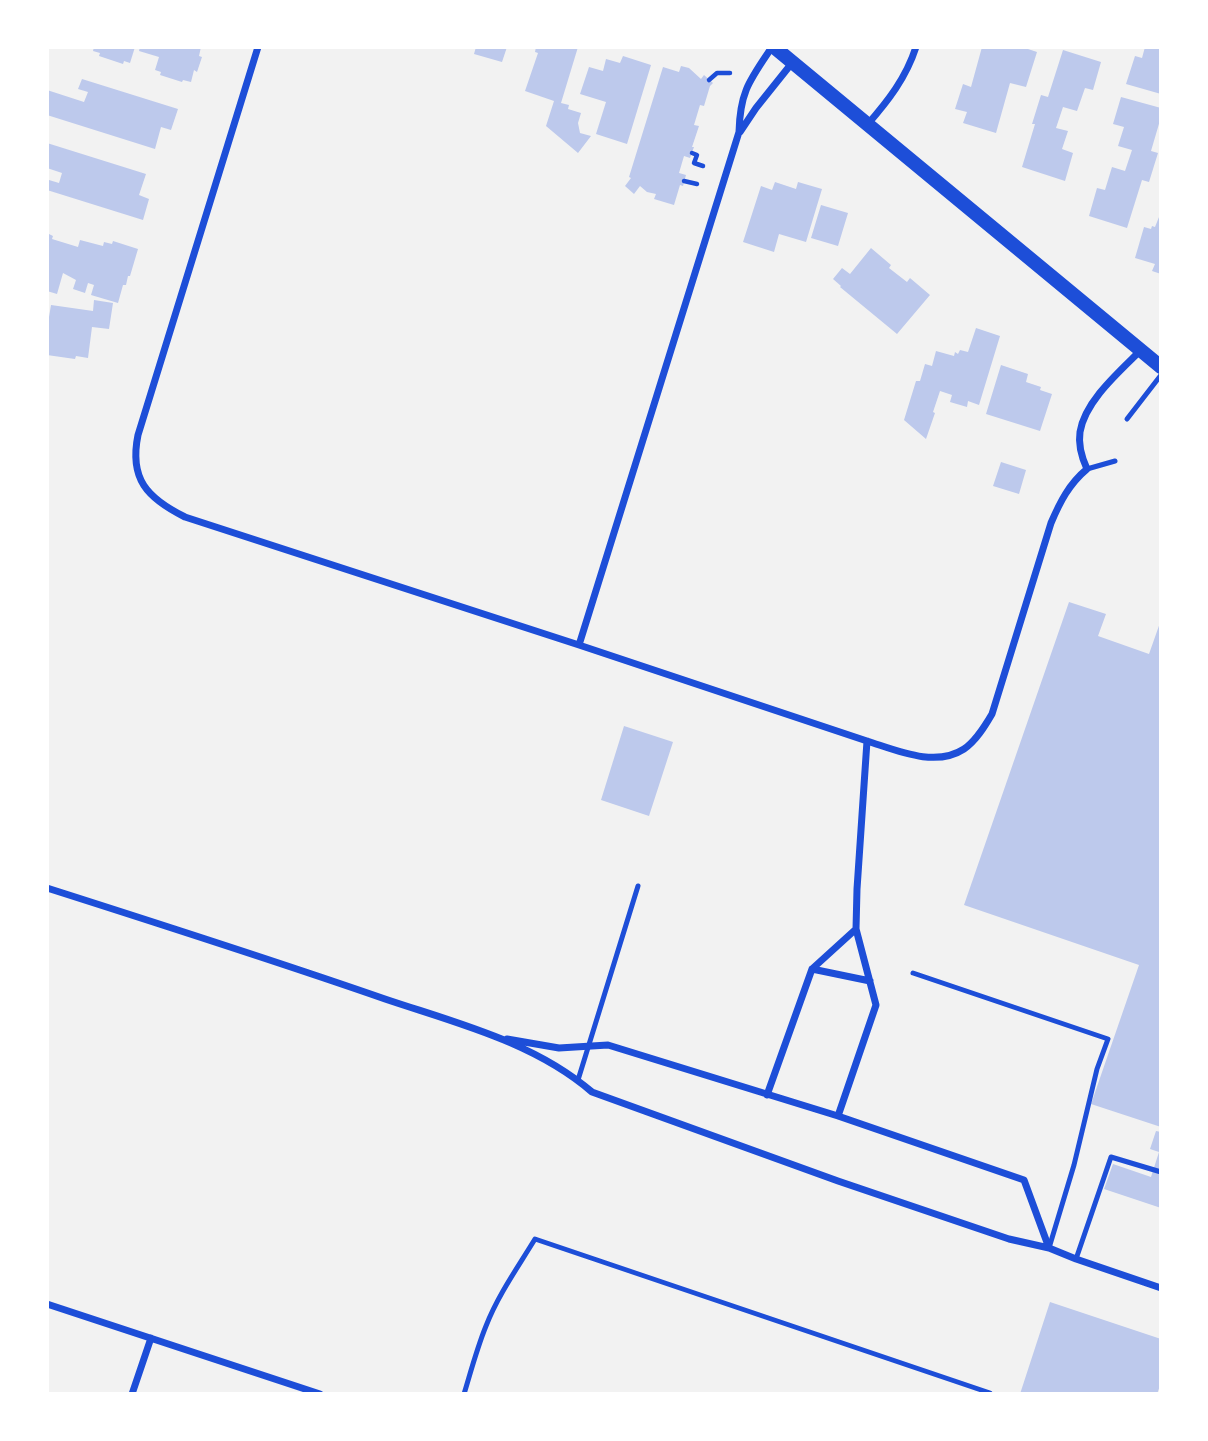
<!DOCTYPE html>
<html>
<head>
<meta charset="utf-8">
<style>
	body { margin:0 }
	#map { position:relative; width:1208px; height:1441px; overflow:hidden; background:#f2f2f2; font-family:"Roboto Serif",serif }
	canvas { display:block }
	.frame { position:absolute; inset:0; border:49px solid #fff; pointer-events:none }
</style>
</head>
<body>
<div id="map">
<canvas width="1208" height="1441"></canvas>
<div class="frame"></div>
</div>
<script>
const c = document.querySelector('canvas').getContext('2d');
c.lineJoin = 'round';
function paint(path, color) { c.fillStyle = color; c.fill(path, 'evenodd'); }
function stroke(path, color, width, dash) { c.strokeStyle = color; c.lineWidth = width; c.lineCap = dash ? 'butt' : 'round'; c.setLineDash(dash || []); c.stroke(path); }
paint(new Path2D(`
	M94,47H135L130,63L124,61L123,64L99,56L100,53L93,51Z
	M140,47H201L199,56L202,57L197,72L194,70L191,82L183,80L182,82L160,75L161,72L155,70L159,57L139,51Z
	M476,47H507L502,62L474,54Z
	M536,47H578L561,103L569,105L568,109L581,113L578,123L580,133L591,136L578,153L546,126L554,101L525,91L538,53L535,52Z
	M982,47H1022L1037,52L1026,87L1010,83L996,133L963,123L967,112L955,109L963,84L971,87Z
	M1145,47H1161V94L1126,84L1135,56L1142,58Z
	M1063,50L1101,62L1093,90L1085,88L1077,111L1063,107L1056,128L1068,131L1062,149L1073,153L1065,181L1022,167L1035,124H1032L1041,95L1048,97Z
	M623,56L651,65L627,144L596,134L606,102L580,94L589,67L603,71L606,59L620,63Z
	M681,66L689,68L701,79L704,75L713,83L710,86L704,106L700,105L694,125L699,126L692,147H694L690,158L684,156L679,173L686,175L683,186L680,185L674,205L654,199L656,194L647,192L640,186L634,194L625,186L631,178L629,177L663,67L679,72Z
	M82,79L178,109L171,130L161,127L155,149L47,115V90L84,102L88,92L78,89Z
	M1121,97L1161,108V117L1151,151L1158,153L1149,182L1142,180L1127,228L1089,216L1097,188L1105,190L1112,167L1125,171L1132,150L1118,146L1124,127L1113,124Z
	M47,143L146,174L139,195L149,199L143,220L47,190L49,180L59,183L62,173L47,168Z
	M775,182L796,189L798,182L822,189L806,242L779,234L774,252L743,242L761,186L772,190Z
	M821,205L848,213L838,246L811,238Z
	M1161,212V274L1152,271L1155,264L1135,258L1144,227L1151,229L1152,226L1155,227Z
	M47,233L53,236L52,239L78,247L80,240L103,246L104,242L112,244L113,241L138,249L130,276H128L126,285H123L118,303L91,295L94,285L88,283L85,293L73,289L76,280L63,273L57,294L47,291Z
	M871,248L891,265L889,268L907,282L910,278L930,295L897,334L840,287L841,286L833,279L842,268L850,274Z
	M94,300L113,303L109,329L92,327L88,358L76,356L75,359L47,355V329L51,305L93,311Z
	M976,328L1000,336L979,405L968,401L967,407L950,402L952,395L940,391L933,412L935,413L926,439L904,420L916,381H920L925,364L932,366L936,351L954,356L955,352L958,354L960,350L968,352Z
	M1001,365L1028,374L1026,382L1041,387L1040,390L1052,394L1040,431L986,414Z
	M1001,462L1026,470L1019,494L993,486Z
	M1069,602L1106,614L1098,636L1149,654L1161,620V1127L1091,1104L1139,965L964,905Z
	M624,726L673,742L649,816L601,800Z
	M1156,1131L1161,1132V1208L1104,1189L1113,1164L1151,1177L1159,1152L1150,1149Z
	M1050,1302L1161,1339V1383L1157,1394H1020Z`), '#bdc9ec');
stroke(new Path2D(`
	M709,80L717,73H730
	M692,153L697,155L694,163L703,166
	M684,181L697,184`), '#1d4ed8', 4.5);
stroke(new Path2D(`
	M1127,419L1161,375
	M1087,469L1115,461
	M913,973L1108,1039L1097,1069L1074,1165L1049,1248
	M578,1080L638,886
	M1076,1259L1111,1157L1161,1172
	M464,1394C471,1371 477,1348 486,1326C498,1295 518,1267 535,1239L990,1393`), '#1d4ed8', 5);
stroke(new Path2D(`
	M258,47L138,435C129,479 147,498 185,517L579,645L867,741C896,750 935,768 964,749C976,741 985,726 992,714L1051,523C1060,502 1069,484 1087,469C1082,458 1078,445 1080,432C1085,401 1119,372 1141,350
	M867,125C888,101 906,78 916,47
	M740,132L756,108L792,63
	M579,645L739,132C740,91 750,80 772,47
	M47,888C160,924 273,960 385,999C456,1023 534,1042 592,1092L838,1181L1009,1239L1049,1248L1076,1259L1161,1288
	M812,969L870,981
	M507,1039L559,1048L608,1045L838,1116L1024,1180L1049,1248
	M767,1095L812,969L856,929
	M838,1116L876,1005L856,929L857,889L867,741
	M47,1304L320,1394
	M132,1394L151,1338`), '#1d4ed8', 7);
stroke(new Path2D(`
	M774,47L1161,367`), '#1d4ed8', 14);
</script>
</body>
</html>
